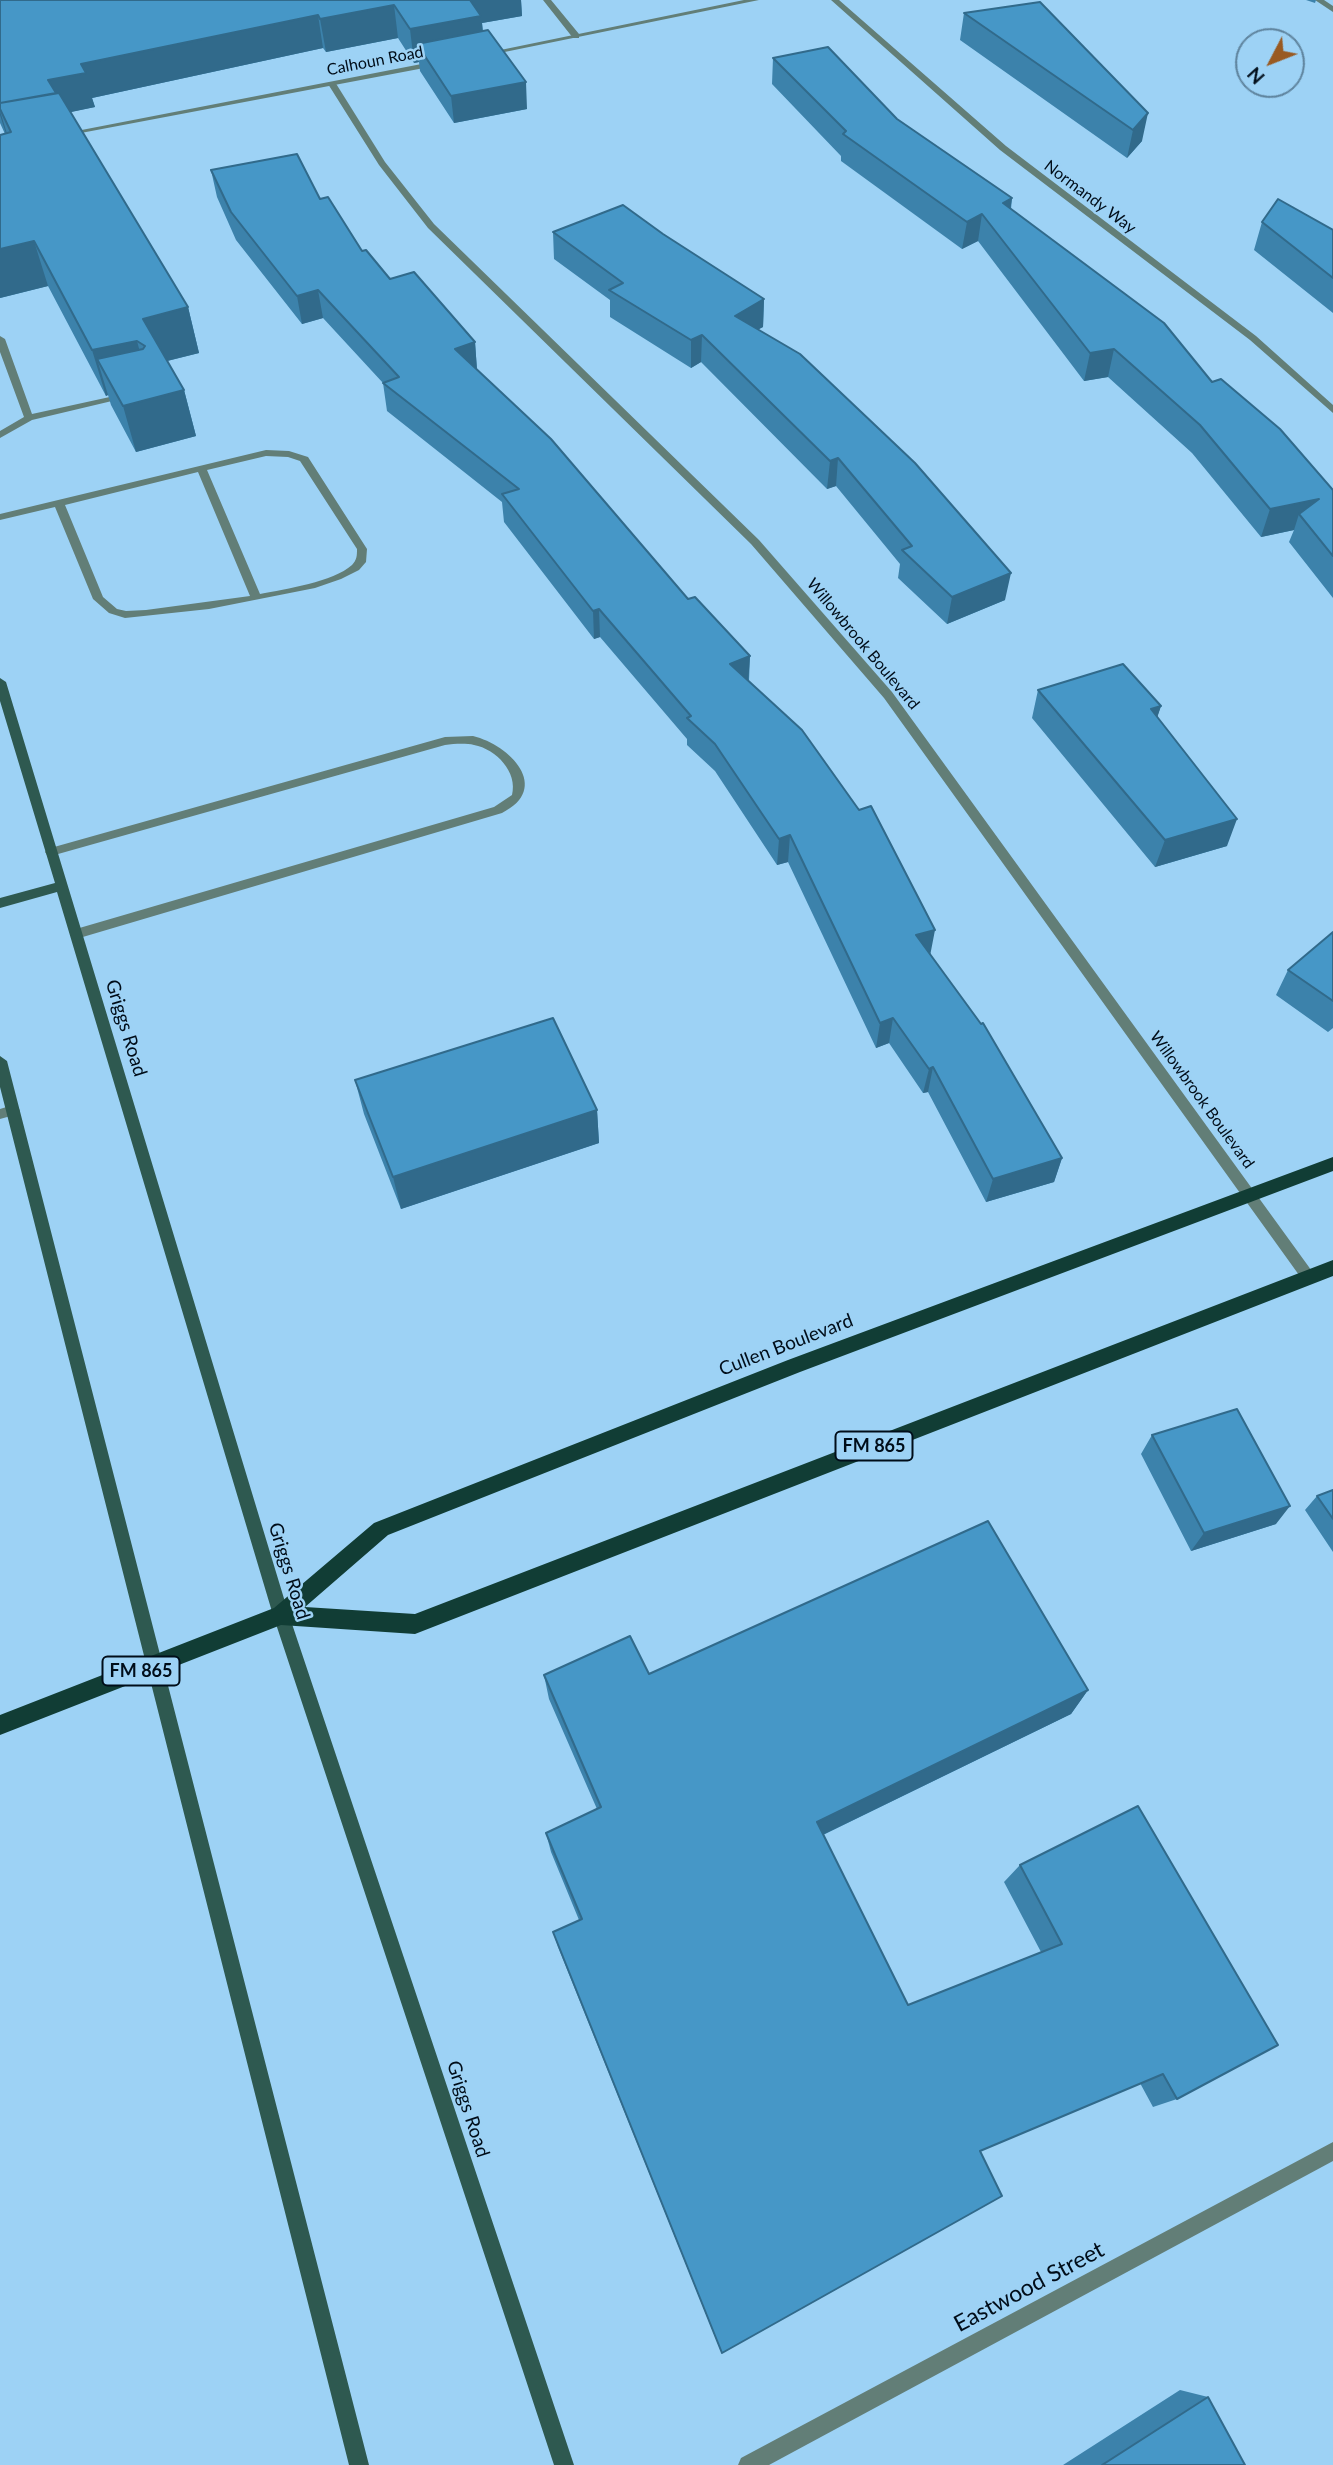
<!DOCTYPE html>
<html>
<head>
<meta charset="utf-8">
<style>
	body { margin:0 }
	#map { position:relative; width:1333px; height:2465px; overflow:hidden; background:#9dd2f5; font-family:Lato,sans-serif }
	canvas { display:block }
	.north { position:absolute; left:1235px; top:28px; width:70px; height:70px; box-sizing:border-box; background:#9dd2f5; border:2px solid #5e839d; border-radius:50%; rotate:228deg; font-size:19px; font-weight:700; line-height:28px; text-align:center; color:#000d19 }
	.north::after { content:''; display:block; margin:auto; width:24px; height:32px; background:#995a22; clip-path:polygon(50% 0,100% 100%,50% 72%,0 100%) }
</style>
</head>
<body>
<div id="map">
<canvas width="1333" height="2465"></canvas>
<div class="north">N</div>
</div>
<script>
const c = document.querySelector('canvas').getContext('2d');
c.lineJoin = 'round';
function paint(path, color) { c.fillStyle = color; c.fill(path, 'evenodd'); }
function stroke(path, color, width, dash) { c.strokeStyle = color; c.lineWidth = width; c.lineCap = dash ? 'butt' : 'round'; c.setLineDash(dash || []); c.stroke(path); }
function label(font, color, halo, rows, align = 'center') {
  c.font = font + ' Lato,sans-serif'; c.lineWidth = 5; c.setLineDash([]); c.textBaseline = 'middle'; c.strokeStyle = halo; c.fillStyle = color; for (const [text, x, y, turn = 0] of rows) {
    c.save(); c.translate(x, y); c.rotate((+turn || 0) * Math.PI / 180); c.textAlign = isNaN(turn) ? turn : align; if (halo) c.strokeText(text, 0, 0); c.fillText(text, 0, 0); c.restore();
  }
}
paint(new Path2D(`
	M543,0H551L579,34V38H573Z
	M0,336L5,339L32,414L128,393L133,396L32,420L0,438V431L24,417L0,352Z
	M266,450L289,451L308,457L367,549L366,562L359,570L341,579L315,588L209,609L125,618L109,613L93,599L55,507L0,520V514ZM266,456L288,457L300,461L357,549C357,555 357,560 352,565C333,582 286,589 260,594L207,470ZM198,472L250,596L146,610L126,611L117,609L103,597L65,505Z
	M473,736C510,745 552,788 502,813L76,939L70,934L76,929L494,807L512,795C518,772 496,749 474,745C465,743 454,744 445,745L51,856L47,855L45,852L47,849L445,737Z
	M13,1105L20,1110L18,1114L0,1119V1109Z`), '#627e77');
paint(new Path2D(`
	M831,0H839L1006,146L1256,336L1333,405V413L1250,340L1000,150Z
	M1315,0H1324L1333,6V12Z
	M329,82H335L385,162L434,224L759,540L892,692L1314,1274L1316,1278L1314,1282L1309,1284L1304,1282L884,698L751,544L428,228L379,165L328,84Z
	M1333,2142V2161L769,2465H738L741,2458Z`), '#627e77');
paint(new Path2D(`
	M744,0H759L485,56L481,54Z
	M437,61L441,63L440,65L65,136L61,134Z`), '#627e77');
paint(new Path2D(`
	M0,678L6,682L289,1615L574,2465H554L273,1615L57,892L0,908V898L55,883L0,701Z
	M0,1056L7,1061L369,2465H349L0,1087Z`), '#2e5950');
paint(new Path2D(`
	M1333,1157V1171L800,1372L388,1535L305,1607L415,1614L1333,1260V1276L415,1634L281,1625L0,1735V1715L274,1608L374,1523L788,1360Z`), '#113d35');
paint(new Path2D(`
	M0,0H521L522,16L482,23L483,31L527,109L454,123L420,71L419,62L414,63L398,38L326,52L323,48L92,98L95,107L70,112L188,307L199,353L167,361L184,390L196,436L136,452L111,405L108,395L106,396L48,286L0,298L5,134L0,123Z
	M1306,0H1316L1315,3Z
	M1040,2L1142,141L1127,158L960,40L964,13Z
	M773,58L897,119L1012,198L1011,209L1212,382L1333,490V598L1289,542L1294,530L1261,537L1192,453L1108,377L1084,381L978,241L962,249L841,161V156L772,84Z
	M211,170L320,199L362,251L390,279L475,342L477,370L688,599L750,656L749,681L930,955L1062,1158L1054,1182L986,1202L928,1092L923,1093L889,1043L876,1048L788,862L777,865L715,771L687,745V739L600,637L594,639L504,522L502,502L387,411L383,383L323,318L302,324L236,240L217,197Z
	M1262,222L1333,230V313L1254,250Z
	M553,232L663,234L764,299L763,327L758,329L1005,600L947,624L898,578L900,564L836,486L827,489L701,362L691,368L610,317V300L554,259Z
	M1038,690L1161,706L1157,717L1227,846L1155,867L1032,718Z
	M1333,932V1028L1328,1032L1276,995L1288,970Z
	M355,1080L597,1110L599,1143L401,1209L364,1114Z
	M1152,1435L1276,1524L1191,1551L1141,1454Z
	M1333,1490V1552L1305,1510L1317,1496Z
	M649,1674L1088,1690L1071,1714L823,1835L908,2005L1041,1952L1004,1882L1020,1865L1138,1806L1177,2099L1153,2107L1140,2083L980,2151L722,2353L720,2349L558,1947L553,1932L579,1920L551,1852L546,1833L597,1809L549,1699L544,1675Z
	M1180,2390L1208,2397L1245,2465H1063Z`), '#3c82ab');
paint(new Path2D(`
	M465,0H521L522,16L482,23L484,49L417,44L419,62L414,63L410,29Z
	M394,5L398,38L326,52L320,19Z
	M318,15L323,48L92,98L95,107L62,114L48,80L81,64Z
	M526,82L527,109L454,123L451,96Z
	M0,111L9,140H8L0,115Z
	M1148,113L1142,141L1127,158L1133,130Z
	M1012,198L1008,225L1003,203Z
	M982,214L978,241L962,249L967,222Z
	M34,241L48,286L0,298V249Z
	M318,290L323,318L302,324L297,296Z
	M764,299L763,327L734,343L735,316Z
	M188,307L199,353L155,364L143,319Z
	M702,335L701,362L691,368V340Z
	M137,341L149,386L97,359L108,395L106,396L92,350Z
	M475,342L477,370L455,349Z
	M1114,349L1108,377L1084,381L1090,353Z
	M184,390L196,436L136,452L123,406Z
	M838,458L836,486L827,489L830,461Z
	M1319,499L1299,514L1294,530L1261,537L1270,509Z
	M1011,573L1005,600L947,624L952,597Z
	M599,609L600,637L594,639L593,611Z
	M750,656L748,684L730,664Z
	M1161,706L1152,733L1151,709Z
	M1237,819L1227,846L1155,867L1165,840Z
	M790,835L788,862L777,865L779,839Z
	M935,930L930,956L916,935Z
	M893,1018L889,1043L876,1048L880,1023Z
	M933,1067L928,1092L923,1093L929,1069Z
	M597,1110L599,1143L401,1209L393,1177Z
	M1062,1158L1054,1182L986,1202L993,1179Z
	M1290,1506L1276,1524L1191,1551L1204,1533Z
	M1088,1690L1071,1714L810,1841L817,1822Z`), '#316a8b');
const building = new Path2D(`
	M0,0H470L481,16L410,29L394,5L320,19L318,15L81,64L86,73L48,80L56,93L0,103Z
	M1040,2L1148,113L1133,130L964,13Z
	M488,30L526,82L451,96L417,44Z
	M828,47L897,119L1012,198L1003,203L1164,323L1212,382L1221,379L1280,429L1333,490V556L1299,514L1319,499L1270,509L1200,425L1114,349L1090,353L982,214L967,222L843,134L846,131L773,58Z
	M59,93L188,307L143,319L184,390L123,406L97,359L143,349L145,346L137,341L92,350L34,241L0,249V135L11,132L0,109V103Z
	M297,154L320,199L328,197L362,251L366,250L390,279L414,272L475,342L455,349L551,439L688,599L695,597L750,656L730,664L802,730L859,810L871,806L935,930L916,935L981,1024L983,1023L1062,1158L993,1179L933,1067L929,1069L893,1018L880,1023L790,835L779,839L715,744L687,718L691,716L599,609L593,611L502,494L519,489L383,383L399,377L318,290L297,296L231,212L211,170Z
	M1278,199L1333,230V278L1262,222Z
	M623,205L663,234L764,299L735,316L800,354L915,463L1011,573L952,597L902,550L912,546L838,458L830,461L702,335L691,340L609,290L623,283L553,232Z
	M1123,664L1161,706L1151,709L1237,819L1165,840L1038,690Z
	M1333,932V1001L1288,970Z
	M553,1018L597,1110L393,1177L355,1080Z
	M1237,1409L1290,1506L1204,1533L1152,1435Z
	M1333,1490V1519L1317,1496Z
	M988,1521L1088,1690L817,1822L908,2005L1062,1944L1020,1865L1138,1806L1278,2045L1177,2099L1163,2074L980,2151L1002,2196L722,2353L553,1932L582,1919L546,1833L601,1807L544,1675L630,1636L649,1674Z
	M1208,2397L1245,2465H1102Z`);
paint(building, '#4697c7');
stroke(building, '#316a8b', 2);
label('16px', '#000d19', '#9dd2f5', [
	["Calhoun Road",375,61,-11],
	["Normandy Way",1090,197,37],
	["Willowbrook Boulevard",863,644,50],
	["Willowbrook Boulevard",1202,1100,54]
]);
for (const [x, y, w] of [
	[874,1446,77],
	[141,1671,77]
]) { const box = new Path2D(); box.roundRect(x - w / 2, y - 14.5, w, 29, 5); c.fillStyle = '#9dd2f5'; c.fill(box); stroke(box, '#000d19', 2); }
label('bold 18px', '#000d19', null, [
	["FM 865",874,1446],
	["FM 865",141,1671]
]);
label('19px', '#000d19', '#9dd2f5', [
	["Griggs Road",126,1028,73],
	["Cullen Boulevard",786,1345,-21],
	["Griggs Road",289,1571,73],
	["Griggs Road",468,2109,72]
]);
label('23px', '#000d19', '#9dd2f5', [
	["Eastwood Street",1029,2287,-28]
]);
</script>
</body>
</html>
